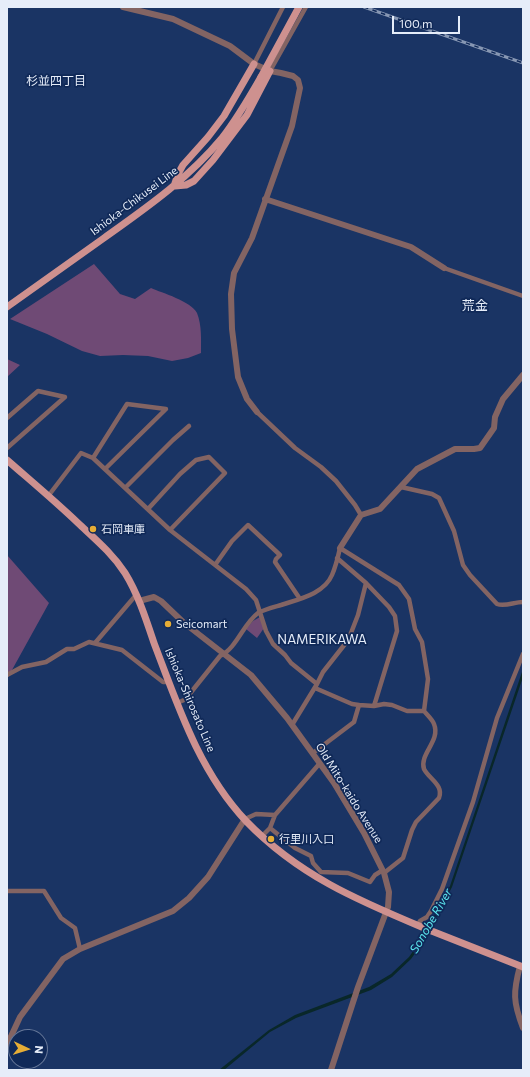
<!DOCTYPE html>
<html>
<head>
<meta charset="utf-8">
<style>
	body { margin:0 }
	#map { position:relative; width:530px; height:1077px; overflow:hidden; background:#1a3464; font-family:Commissioner,sans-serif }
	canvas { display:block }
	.frame { position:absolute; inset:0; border:8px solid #e6edf9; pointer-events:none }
	.north { position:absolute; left:8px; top:1029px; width:40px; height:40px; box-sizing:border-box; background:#102958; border:1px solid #667798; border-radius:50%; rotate:94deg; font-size:11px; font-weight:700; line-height:16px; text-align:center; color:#e6edf9 }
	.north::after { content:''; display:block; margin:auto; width:14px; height:18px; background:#e6ad36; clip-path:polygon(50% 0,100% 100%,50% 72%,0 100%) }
	.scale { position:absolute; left:392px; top:16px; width:68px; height:18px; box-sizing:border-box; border:2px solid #e6edf9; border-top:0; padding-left:5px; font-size:12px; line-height:14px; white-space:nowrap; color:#e6edf9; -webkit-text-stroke:3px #102958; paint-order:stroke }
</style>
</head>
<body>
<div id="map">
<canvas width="530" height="1077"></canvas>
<div class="frame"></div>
<div class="north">N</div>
<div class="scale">100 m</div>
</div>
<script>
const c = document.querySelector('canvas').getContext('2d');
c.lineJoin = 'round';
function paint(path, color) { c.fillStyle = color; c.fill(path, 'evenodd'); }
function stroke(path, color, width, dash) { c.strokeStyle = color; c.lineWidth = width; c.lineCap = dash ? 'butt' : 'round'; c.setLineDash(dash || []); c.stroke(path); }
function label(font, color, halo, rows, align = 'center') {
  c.font = font + ' Commissioner,"Noto Sans JP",sans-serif'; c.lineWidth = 3.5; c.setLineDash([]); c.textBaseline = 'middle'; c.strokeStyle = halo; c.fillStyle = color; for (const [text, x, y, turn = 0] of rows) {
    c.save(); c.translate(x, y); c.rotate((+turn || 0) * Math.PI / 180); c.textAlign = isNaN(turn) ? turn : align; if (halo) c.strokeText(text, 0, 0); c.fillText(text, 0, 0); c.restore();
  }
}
paint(new Path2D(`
	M94,264L120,294L135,299L151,288C162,293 191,301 197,313C202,325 201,341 201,353L188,358L172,361L148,356L123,355L100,356L82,351L47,334L10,319Z
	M7,359L20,365L7,377Z
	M7,555L49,603L7,679Z
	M260,617L264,628L257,638L246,629L253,621Z`), '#6f4a75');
paint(new Path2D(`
	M523,669V677L452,887L424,941L411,959L392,977L371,990L296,1018L270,1032L224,1070H219L269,1030L295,1015L369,987L391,974L409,957L421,940L450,886Z`), '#092729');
stroke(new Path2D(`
	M254,64L283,7
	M270,71L306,7
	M444,268L523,296
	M257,412L295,448L321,467L336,481L355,505L361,515
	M7,418L38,391L65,397L7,448
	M93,458L127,404L166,409L105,469
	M401,487L432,494L439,498L454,531L463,565L470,575L497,604C505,607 514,602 523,602
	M125,488L173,440L189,426
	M49,495L81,453L93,458L170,530L246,589L256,600L266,631L273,644L285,655L291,663L317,684
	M148,509L180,474L196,460L209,457L225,473L170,530
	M337,558L366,583L389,607L395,616L397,631L374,706
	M215,565L232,541L248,525L280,555L276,559L275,562L300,599
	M95,643L136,595
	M7,675L22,667L46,662L67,649H74L89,642L122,650L163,682H169
	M315,688L352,704L359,705
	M177,703L184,700L188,696L220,656C237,648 243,624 258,613C265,609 274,607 281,605C299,599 324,594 332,575C336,566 338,557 340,548L399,585L409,599L415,629L422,642L428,679L424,711C427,715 432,719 434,724C441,741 419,754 424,769C429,779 444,785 439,798L416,822L412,830L403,858L384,873
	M292,725L317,684L323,672L345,644L351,633L358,615L366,583
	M313,753L354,722L359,705L374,706L384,704L392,705L407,711H424
	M245,819L256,814L275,815L320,763
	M270,828L275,815
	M262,836L270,828L295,848L311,856L313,863L321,872L348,873L370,882L375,875L383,870
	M7,891H44L61,918L75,928L80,949
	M418,925L420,921L427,917L431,911L442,889L473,802L497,718L523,654`), '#836463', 4.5);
stroke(new Path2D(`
	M123,7L173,19L230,46L254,64L270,71L281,73L293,76L298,80L300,88L292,126L252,238L234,273L231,294L232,329L238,377L247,399L257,412
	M265,199L411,247L444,268
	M340,548L361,515L380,509L417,469L455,449H474L480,448L494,428L495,417L503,399L523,375
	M139,601L154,597L161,601L183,622L251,675L287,718L334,783L364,833L384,873L389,892L388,907L358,987L331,1070
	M520,966C513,992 513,1002 523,1028
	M7,1045L20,1017L63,959L80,949L173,911L189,898L208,877L245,819`), '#836463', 6);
stroke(new Path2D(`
	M174,186L178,174L183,165L208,137L224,116L254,64
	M175,186L186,185L194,181L213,160L247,115L270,71
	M7,307C39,284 72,261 104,238C146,208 188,179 222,138C237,119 249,98 261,77
	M7,460C31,481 55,501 78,523C95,539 112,553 125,573C138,594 146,619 154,643C178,706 199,771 246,821C298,875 357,900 424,928C457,941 490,954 523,967`), '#ce918f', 7);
const rail = new Path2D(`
	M364,7L523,63`);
stroke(rail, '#8797b3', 3);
stroke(rail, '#102958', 1.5, [4.5]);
stroke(new Path2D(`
	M261,77L299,7`), '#ce918f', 7);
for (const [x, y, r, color] of [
	[93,529,4,"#e6ad36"],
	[168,624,4,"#e6ad36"],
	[271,839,4,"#e6ad36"]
]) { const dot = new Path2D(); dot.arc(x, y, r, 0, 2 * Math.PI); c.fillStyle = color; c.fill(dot); stroke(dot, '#102958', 1.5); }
label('11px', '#e6edf9', '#102958', [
	["Ishioka-Chikusei Line",134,201,-37],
	["Ishioka-Shirosato Line",190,700,67],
	["Old Mito-kaido Avenue",349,793,58]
]);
label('11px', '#e6edf9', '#102958', [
	["石岡車庫",101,529],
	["Seicomart",176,624],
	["行里川入口",279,839]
], 'left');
label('12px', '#e6edf9', '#102958', [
	["杉並四丁目",56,81]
]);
label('italic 12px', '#5ce5ee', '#102958', [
	["Sonobe River",431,921,-60]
]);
label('13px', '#e6edf9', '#102958', [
	["荒金",475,306],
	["NAMERIKAWA",322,640]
]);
</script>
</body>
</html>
